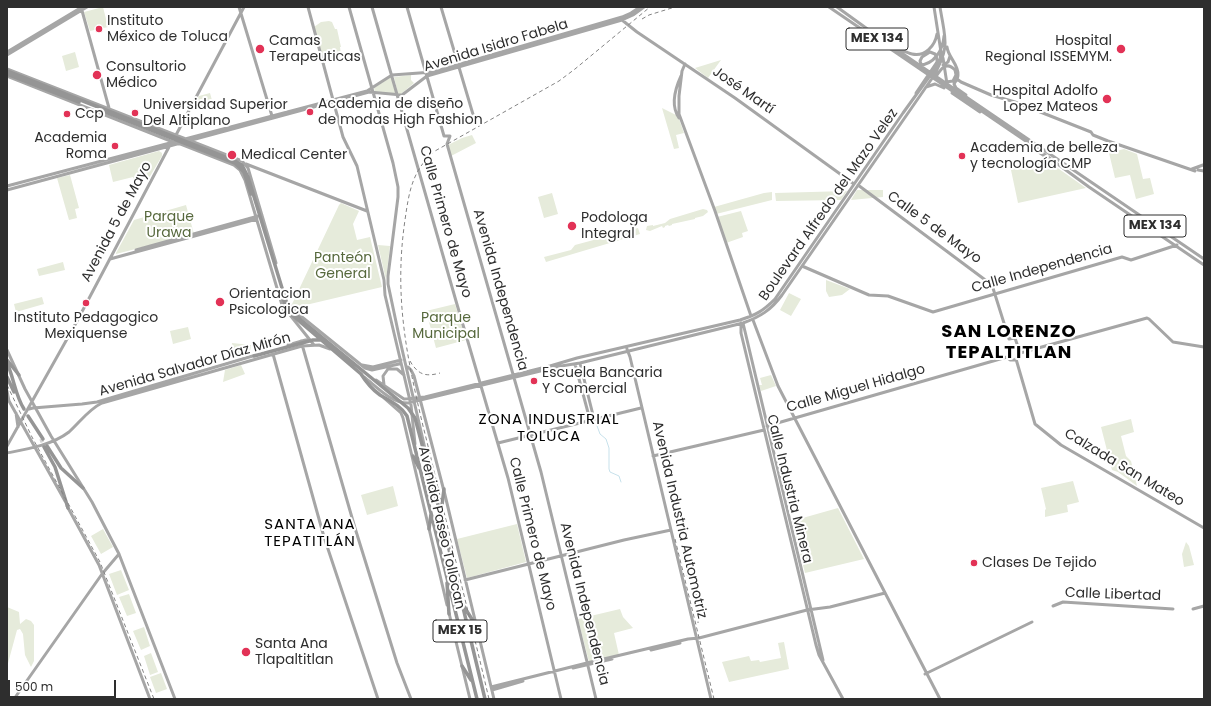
<!DOCTYPE html>
<html>
<head>
<meta charset="utf-8">
<style>
	body { margin:0 }
	#map { position:relative; width:1211px; height:706px; overflow:hidden; background:#fff; font-family:Poppins,sans-serif }
	canvas { display:block }
	.frame { position:absolute; inset:0; border:8px solid #2e2e2e; pointer-events:none }
	.scale { position:absolute; left:8px; top:680px; width:108px; height:18px; box-sizing:border-box; border:2px solid #2e2e2e; border-top:0; padding-left:5px; font-size:12px; line-height:14px; white-space:nowrap; color:#2e2e2e; -webkit-text-stroke:3px #fff; paint-order:stroke }
</style>
</head>
<body>
<div id="map">
<canvas width="1211" height="706"></canvas>
<div class="frame"></div>
<div class="scale">500 m</div>
</div>
<script>
const c = document.querySelector('canvas').getContext('2d');
c.lineJoin = 'round';
function paint(path, color) { c.fillStyle = color; c.fill(path, 'evenodd'); }
function stroke(path, color, width, dash) { c.strokeStyle = color; c.lineWidth = width; c.lineCap = dash ? 'butt' : 'round'; c.setLineDash(dash || []); c.stroke(path); }
function label(font, color, halo, rows, align = 'center') {
  c.font = font + ' Poppins,sans-serif'; c.lineWidth = 4; c.setLineDash([]); c.textBaseline = 'middle'; c.strokeStyle = halo; c.fillStyle = color; for (const [text, x, y, turn = 0] of rows) {
    c.save(); c.translate(x, y); c.rotate((+turn || 0) * Math.PI / 180); c.textAlign = isNaN(turn) ? turn : align; if (halo) c.strokeText(text, 0, 0); c.fillText(text, 0, 0); c.restore();
  }
}
paint(new Path2D(`
	M103,7L108,27L90,31L84,12Z
	M329,21L332,22L335,29H337L341,47H340L341,55L335,60L327,61L324,65L314,27L321,22Z
	M75,52L79,67L66,71L62,56Z
	M721,60L708,78L695,68Z
	M411,75V80L414,83L401,94H398L394,77Z
	M391,77L396,94L375,92L374,88Z
	M210,93L213,104L199,109L196,100L199,96Z
	M662,108L678,116L684,133L676,135L679,148L674,149Z
	M472,135L476,143L451,156L448,145L462,138Z
	M1124,149L1137,154L1143,179L1150,178L1154,194L1136,199L1130,175L1115,178L1109,153Z
	M159,151L162,153V156L149,178L134,182L133,177L113,182L109,165Z
	M1042,157L1086,188L1018,203L1011,170L1040,162Z
	M70,175L79,208L75,209L77,218L69,220L57,178Z
	M857,190H883V197L851,200Z
	M847,191L841,200L776,201L775,193Z
	M772,192V200L716,214L714,207L764,193Z
	M552,193L558,214L544,218L538,197Z
	M341,203L359,211L353,224L357,240L370,237L382,287L293,308L291,306L293,302L339,205Z
	M186,205L194,234L116,254V253L134,220Z
	M703,209L707,210L708,212L703,216L695,218V219L672,224V225L669,226L668,225L665,226V227L663,228L662,226L650,231L646,230L647,226L653,225V226L665,223L670,219Z
	M741,211L748,231L742,233L743,237L726,243L717,217Z
	M638,228L640,234L546,262L544,257L571,250L575,245Z
	M378,245L390,246L386,280Z
	M63,262L65,270L39,276L37,269Z
	M826,280L850,289L842,295L829,297L826,291Z
	M789,293L801,299L791,316L780,310Z
	M42,297L44,304L16,312L14,304Z
	M455,304L466,340L436,348L426,311Z
	M188,327L191,339L173,344L170,331Z
	M232,343L251,345L250,354L231,352Z
	M241,365L245,374L223,382L225,370Z
	M771,375L776,386L761,391L759,385H762L760,378Z
	M1131,419L1134,432L1121,436L1126,456L1131,461L1137,486L1118,472L1112,470L1101,427Z
	M1073,481L1079,502L1067,505L1068,512L1045,517V510L1046,509L1041,488Z
	M393,486L398,506L367,515L361,495Z
	M838,508L864,559L805,573L792,521Z
	M517,524L526,562L467,578L457,539Z
	M103,529L113,547L101,554L91,536Z
	M1186,542L1189,546L1194,565L1184,567L1182,554Z
	M121,570L129,590L117,595L109,574Z
	M129,594L136,613L127,616L119,597Z
	M7,607L19,612L20,624L26,619L31,621L34,625V661L31,667L25,655L23,634L20,629L17,630L7,667Z
	M620,609L623,617L633,628L614,633L619,655L589,662L578,619Z
	M144,627L150,646L141,650L133,631Z
	M784,642L789,669L729,682L722,662L749,656L751,661L759,660L760,662L781,658L778,643Z
	M151,653L158,672L150,675L144,656Z
	M161,673L167,689L156,693L150,677Z`), '#e6ebdb');
stroke(new Path2D(`
	M596,423L600,434L606,439L609,448V469L610,472L619,476L621,482`), '#c7e1eb', 1);
stroke(new Path2D(`
	M41,439L44,447`), '#d5d5d5', 3.5, [3.5, 2]);
stroke(new Path2D(`
	M81,7L109,108
	M239,7L272,116
	M308,7L343,137L357,166L384,280L385,295L411,405L415,444
	M349,7L393,163L398,187V197L388,276V284L399,336L429,466
	M372,7L456,301L508,478L561,699
	M407,7L444,136H450L447,144L541,472L596,699
	M441,7L475,121
	M829,7L1033,146L1089,187L1204,265
	M837,7L884,41L1204,259
	M622,20L637,32L735,98L854,184
	M947,47C948,57 959,65 958,75C958,79 955,82 954,84L956,88L966,95
	M897,48C902,50 907,53 912,54C925,57 935,46 937,34
	M7,52L82,7
	M7,55L87,7
	M943,58L947,84
	M685,64L682,71L679,96V114L715,211L751,316
	M919,65C934,65 943,50 944,36
	M943,65L948,62L950,56
	M7,69L242,161L248,168L276,263
	M7,76L173,142
	M935,78C940,70 946,60 955,70L956,75L953,81L946,82
	M957,79L961,82L991,95L1015,102L1091,132L1093,135L1108,141L1195,171
	M926,87L935,84L944,88
	M916,93L937,62V59L935,54L930,52L922,57L920,61L922,67
	M952,93L980,112
	M679,118C670,105 675,89 681,76
	M176,135L244,7
	M178,143L234,165L240,170L245,180L282,305L314,345
	M1028,145L1046,157
	M246,164L367,211
	M1192,169L1203,165
	M1198,170L1204,171
	M858,185L992,285L1009,339L1015,338L1020,353
	M7,186L367,91L392,75L433,72L622,17L631,13L640,7
	M7,190L369,92L402,95L427,76L622,20L633,15L644,7
	M136,250L262,215
	M110,259L257,219
	M802,266L862,292L869,295L888,296L933,312L1122,257L1131,260L1177,245
	M291,306L297,313L365,368L372,370L399,364
	M283,309L285,315
	M753,320L778,386L940,699
	M741,323V333L816,645L819,655L843,699
	M743,323L823,660
	M301,341L355,528L397,663L411,699
	M288,345L309,339
	M627,349L630,357L711,699
	M7,350L25,389L51,436L92,502L119,554L175,699
	M1020,353L1147,318L1149,319L1173,342L1204,347
	M273,354L324,537L378,699
	M1016,359L1035,424L1061,445L1204,528
	M580,363L594,419
	M575,364L590,420
	M362,365L373,367L401,360
	M408,367L411,370L414,376L445,495L494,699
	M364,377C377,387 391,403 408,403L561,366L580,363L743,323C760,317 771,310 782,295L933,77C951,46 945,39 940,7
	M376,380L404,399L425,397L550,366L577,358L740,320C756,315 763,311 775,299L903,113L937,66L940,59L941,52L934,7
	M384,385L383,376L388,369H397L404,375
	M7,391L9,401L65,501
	M384,398L401,413L403,418L447,605
	M29,409L33,408L82,404L97,402L256,355
	M16,413L18,427
	M767,426L1007,357L1010,360H1015L1020,353
	M498,443L641,408
	M7,446L76,323L170,145
	M7,453C28,449 52,445 69,432C80,422 89,409 102,403L302,346L319,345L330,349
	M653,456L764,430
	M67,506L99,565L150,699
	M465,580L624,540L671,530
	M1053,606L1063,602L1173,609
	M1193,609L1204,606
	M449,613L470,699
	M651,650L680,643
	M573,668L612,659
	M925,674L1032,622
	M491,687L587,663L688,639L699,638L807,610L830,607L885,593
	M492,690L523,681
	M14,699L102,574L119,554`), '#a6a6a6', 3);
stroke(new Path2D(`
	M7,71L235,161L242,165L248,177L286,301L292,311L301,320L408,408L415,418L441,516L485,699
	M7,74L79,102
	M103,111L235,163L244,172L251,194
	M281,292L286,308L292,315L361,374C366,382 373,390 380,395C390,401 401,406 407,416L477,699
	M254,356L313,340H320
	M7,360L19,375
	M7,363C14,378 15,395 24,409
	M7,377L14,392
	M28,416L43,439
	M47,446L61,468L83,488
	M44,447L55,467L68,508
	M413,456L419,468
	M441,513L444,489
	M429,529L431,514
	M447,583L449,614
	M463,605L475,624L477,625
	M462,666L471,680`), '#959595', 3.5);
stroke(new Path2D(`
	M642,19L649,15L675,7
	M410,361C418,375 426,377 440,373
	M7,385L32,437L100,562L154,699
	M675,539L714,699
	M687,575C693,585 698,597 699,609C699,614 698,618 698,623
	M489,699C475,639 460,580 446,520C438,489 431,457 423,426C406,354 394,295 405,220C409,192 412,170 435,151L559,81L575,69L650,7`), '#838383', 1, [4, 3]);
for (const [x, y, r, color] of [
	[99,29,4,"#e23256"],
	[260,49,5,"#e23256"],
	[1121,49,5,"#e23256"],
	[97,75,5,"#e23256"],
	[1107,99,5,"#e23256"],
	[310,112,4,"#e23256"],
	[135,113,4,"#e23256"],
	[67,114,4,"#e23256"],
	[115,146,4,"#e23256"],
	[232,155,5,"#e23256"],
	[962,156,4,"#e23256"],
	[572,226,5,"#e23256"],
	[220,302,5,"#e23256"],
	[86,303,4,"#e23256"],
	[534,381,4,"#e23256"],
	[974,563,4,"#e23256"],
	[246,652,5,"#e23256"]
]) { const dot = new Path2D(); dot.arc(x, y, r, 0, 2 * Math.PI); c.fillStyle = color; c.fill(dot); stroke(dot, '#fff', 1.5); }
for (const [x, y, w] of [
	[877,39,62],
	[1155,226,62],
	[460,631,54]
]) { const box = new Path2D(); box.roundRect(x - w / 2, y - 11, w, 22, 3); c.fillStyle = '#fff'; c.fill(box); stroke(box, '#2e2e2e', 1); }
label('bold 13px', '#2e2e2e', null, [
	["MEX 134",877,39],
	["MEX 134",1155,226],
	["MEX 15",460,631]
]);
label('14px', '#2e2e2e', '#fff', [
	["Instituto",107,21],
	["México de Toluca",107,37],
	["Camas",269,41],
	["Terapeuticas",269,57],
	["Hospital",1112,41,"right"],
	["Regional ISSEMYM.",1112,57,"right"],
	["Consultorio",106,67],
	["Médico",106,83],
	["Hospital Adolfo",1098,91,"right"],
	["Lopez Mateos",1098,107,"right"],
	["Academia de diseño",318,104],
	["de modas High Fashion",318,120],
	["Universidad Superior",143,105],
	["Del Altiplano",143,121],
	["Ccp",75,114],
	["Academia",107,138,"right"],
	["Roma",107,154,"right"],
	["Academia de belleza",970,148],
	["y tecnología CMP",970,164],
	["Medical Center",241,155],
	["Podologa",581,218],
	["Integral",581,234],
	["Orientacion",229,294],
	["Psicologica",229,310],
	["Instituto Pedagogico",86,318,"center"],
	["Mexiquense",86,334,"center"],
	["Escuela Bancaria",542,373],
	["Y Comercial",542,389],
	["Clases De Tejido",982,563],
	["Santa Ana",255,644],
	["Tlapaltitlan",255,660]
], 'left');
label('14px', '#2e2e2e', '#fff', [
	["Avenida Isidro Fabela",496,46,-17],
	["José Martí",743,91,35],
	["Boulevard Alfredo del Mazo Velez",829,205,-55],
	["Avenida 5 de Mayo",117,222,-62],
	["Calle Primero de Mayo",445,222,74],
	["Calle 5 de Mayo",934,228,36],
	["Calle Independencia",1042,269,-16],
	["Avenida Independencia",500,290,74],
	["Avenida Salvador Díaz Mirón",195,365,-16],
	["Calle Miguel Hidalgo",856,389,-16],
	["Calzada San Mateo",1124,468,31],
	["Calle Industria Minera",789,489,76],
	["Avenida Industria Automotriz",679,520,77],
	["Avenida Paseo Tollocan",441,528,77],
	["Calle Primero de Mayo",532,534,76],
	["Calle Libertad",1113,595,2],
	["Avenida Independencia",584,604,76]
]);
label('14px', '#56683c', '#fff', [
	["Parque",169,217],
	["Urawa",169,233],
	["Panteón",343,258],
	["General",343,274],
	["Parque",446,318],
	["Municipal",446,334]
]);
c.letterSpacing = '1px';
label('15px', '#000', '#fff', [
	["ZONA INDUSTRIAL",549,420],
	["TOLUCA",549,437],
	["SANTA ANA",310,525],
	["TEPATITLÁN",310,542]
]);
c.letterSpacing = '0px';
c.letterSpacing = '1px';
label('bold 18px', '#000', '#fff', [
	["SAN LORENZO",1009,332],
	["TEPALTITLAN",1009,353]
]);
c.letterSpacing = '0px';
</script>
</body>
</html>
